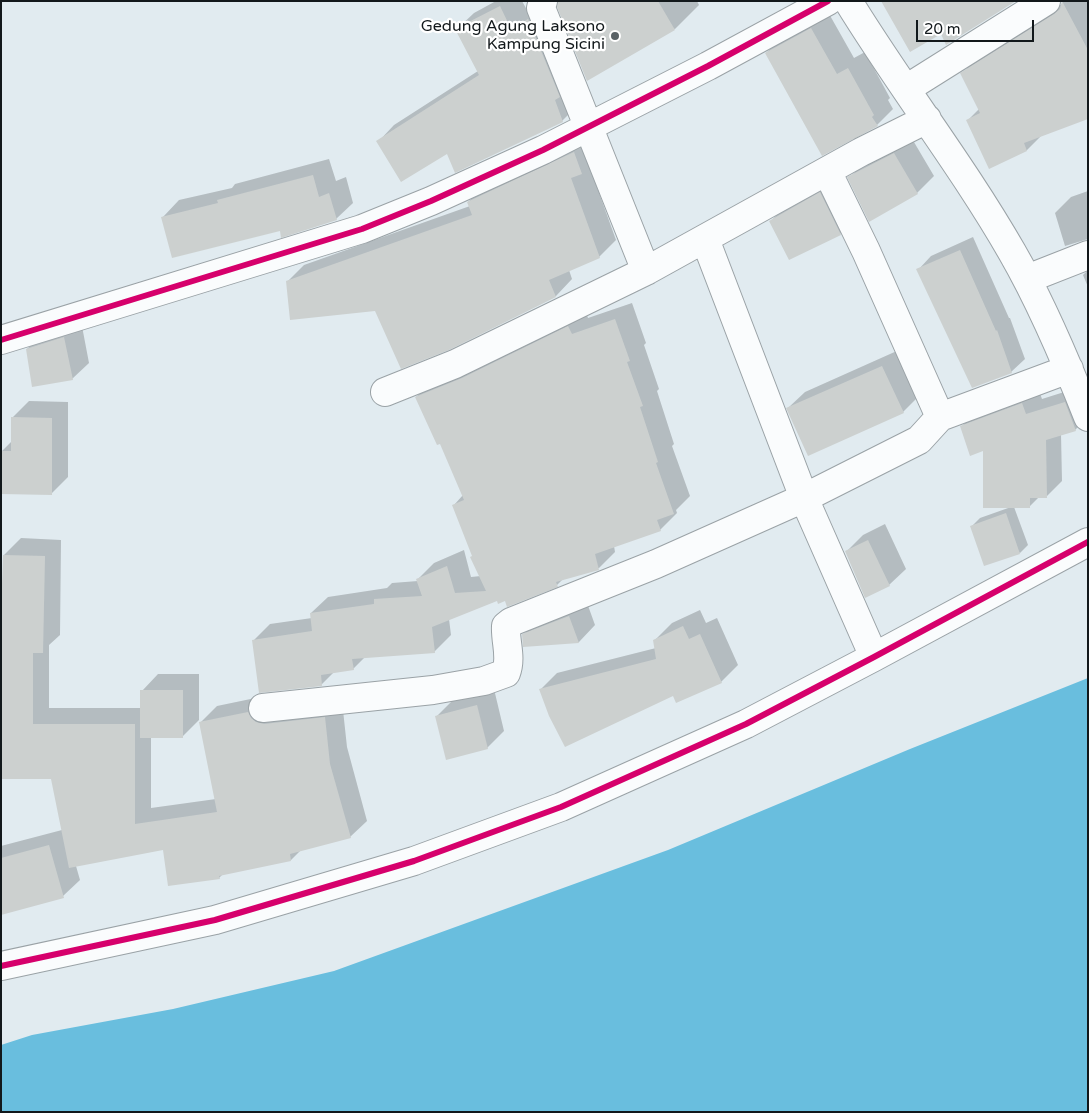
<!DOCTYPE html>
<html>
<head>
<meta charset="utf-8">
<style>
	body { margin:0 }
	#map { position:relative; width:1089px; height:1113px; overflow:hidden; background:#e1ebf0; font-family:"Varela Round",sans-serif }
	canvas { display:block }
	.frame { position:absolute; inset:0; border:2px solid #12181b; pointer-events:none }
	.scale { position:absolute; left:916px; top:20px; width:118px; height:22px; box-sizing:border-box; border:2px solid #12181b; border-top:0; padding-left:6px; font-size:15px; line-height:18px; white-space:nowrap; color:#12181b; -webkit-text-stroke:4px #fff; paint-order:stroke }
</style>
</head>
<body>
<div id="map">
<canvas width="1089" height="1113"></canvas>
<div class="frame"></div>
<div class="scale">20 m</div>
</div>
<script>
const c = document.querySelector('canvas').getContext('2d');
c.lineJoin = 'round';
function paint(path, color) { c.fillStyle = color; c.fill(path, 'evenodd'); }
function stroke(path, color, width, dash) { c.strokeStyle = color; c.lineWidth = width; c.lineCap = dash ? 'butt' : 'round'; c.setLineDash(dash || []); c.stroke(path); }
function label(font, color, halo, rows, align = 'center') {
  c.font = font + ' "Varela Round",sans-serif'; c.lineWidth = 4.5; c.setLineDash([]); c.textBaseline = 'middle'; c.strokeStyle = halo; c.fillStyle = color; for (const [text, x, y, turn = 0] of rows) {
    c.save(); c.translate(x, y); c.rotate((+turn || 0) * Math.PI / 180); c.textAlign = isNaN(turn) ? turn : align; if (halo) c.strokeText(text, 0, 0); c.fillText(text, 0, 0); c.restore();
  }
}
paint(new Path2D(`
	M1088,678V1112H1V1045L32,1035L173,1009L334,971L668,850L910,749Z`), '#69bede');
paint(new Path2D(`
	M496,1H522L579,104L562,121L448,152L378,142L394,125L478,71L457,29L474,13Z
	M560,1H697L699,5L675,29Z
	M1063,1H1088V118L1041,136L1027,150L990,167L968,120L979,109L962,74L978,57L1062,4Z
	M828,12L854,58L865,52L890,98L888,100L893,109L877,125L766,53L783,37Z
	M590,136L598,156L589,165L616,240L599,257L569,270L572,279L556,296L376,310L287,282L304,265L470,206L468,202L485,185Z
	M911,137L934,176L917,193L870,220L849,178L866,161Z
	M329,159L336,181L346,177L353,203L336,219L281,229L163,217L179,200L232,188L235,184Z
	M837,177L857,218L840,234L771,221L787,204Z
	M1088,191V239L1065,246L1055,213L1071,197Z
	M973,237L1009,318H1010L1025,359L1011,372L918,270L931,256Z
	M1088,270V287L1083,275Z
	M632,303L646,343L644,345L659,389L657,391L674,444L672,446L690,496L676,510L677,513L660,530L614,546L615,552L599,568L564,578L557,585L506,600H498L449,619L451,635L434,652L365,657L353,669L334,672L321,685L253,641L270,624L312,618L311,613L328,597L387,588L392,583L418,581L417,580L434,563L464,550L471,577L481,576L454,505L463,495L441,442L416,397L433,381L585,310L588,318Z
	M81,321L89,363L72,379L27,349L44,332Z
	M899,350L920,395L903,412L788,408L805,392Z
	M1080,387L1088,417L1075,430L1061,434L1062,481L1046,497H1039L1029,507H1014L1028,545L1020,553L972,526L980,518L1011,507L984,450L961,427L977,411L1038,388L1042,399Z
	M29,401L68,402V477L51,494L1,452L12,441V418Z
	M885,524L906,569L889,585L846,552L863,535Z
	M21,538L61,540L60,635L49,645V708H142V691L158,674H199V720L182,737H151V808L216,799L200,723L217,706L265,696L342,701L347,747L367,821L350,837L301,850L291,860L223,874L219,878L164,848L76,866L80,880L63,896L1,914V846L62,830L52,778H1L4,555Z
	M586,600L595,625L579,642L524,646L523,635L540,618Z
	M700,610L706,623L717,618L738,665L721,682L673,695L540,690L557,673L656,648L655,640L672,623Z
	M494,689L504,731L487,748L436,717L453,700Z`), '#0003');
paint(new Path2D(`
	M558,1H658L675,30L587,81L557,7Z
	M881,1H1016L946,45L941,34L910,52Z
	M1062,1L1088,50V119L1024,143L1027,151L989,169L966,120L980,113L960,73L1054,14L1060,9Z
	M500,6L511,29L528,19L560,97L555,100L563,122L455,173L447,154L401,182L376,141L479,75L455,29Z
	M811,28L837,74L848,68L874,115L872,117L878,126L822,156L765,53Z
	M574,152L582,174L571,178L600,258L549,280L556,297L449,350L401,369L375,311L290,320L286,281L472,215L467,202Z
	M894,153L918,194L869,222L847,177Z
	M313,175L319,197L329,193L337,220L281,238L280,231L172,258L161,217L218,203L217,200Z
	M820,192L841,235L789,260L769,221Z
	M960,250L996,331L997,330L1012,373L972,388L916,269Z
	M615,319L630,361L627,362L643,406L640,407L658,462L656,463L674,514L657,520L661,531L595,554L599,570L556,582L558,587L507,607L505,601L498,604L497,601L432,627L435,653L352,659L354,670L321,675L322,686L259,693L252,640L312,631L310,613L374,604V599L422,596L416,579L447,566L455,593L486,591L470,557L472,556L452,505L464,500L440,444L437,445L415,397L462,378L568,326L572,334Z
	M64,337L73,380L32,387L26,349Z
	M882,366L904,413L808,456L786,408Z
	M1065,402L1076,431L1046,440L1047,498H1030V508H983V451L970,456L960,426L1022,403L1026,414Z
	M11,417L52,418V495L1,494V451H11Z
	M1006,513L1020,554L984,566L970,526Z
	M868,540L890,586L865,598L845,551Z
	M3,555L45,556L43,653H33V724H135V824L217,812L199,722L248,712L251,718L256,722L264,724L325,717L330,764L351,838L290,854L291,861L219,876L220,879L168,886L163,850L69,868L51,779H1V612Z
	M569,616L579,643L523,647L522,634Z
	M683,626L689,639L700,634L722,683L676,703L673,696L565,747L549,716L539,689L656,659L653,640Z
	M140,690H183V738H140Z
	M477,705L488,749L446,760L435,716Z
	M49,845L64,898L1,915V858Z`), '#ccd0cf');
const minor = new Path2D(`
	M543,1L541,8L646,271
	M848,1C900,86 962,165 1012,252C1042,304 1066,361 1088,417
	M906,89L1046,1
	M827,171L866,251L940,417L1069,369
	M705,239L804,498L874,657
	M1027,279L1088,255
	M1,340L362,229L431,201L543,150L708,66L828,1
	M385,392L455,364L646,271L861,152L927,119
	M263,708L433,690L484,681L506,673C512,657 505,642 506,626L511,622L656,564L804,498L919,440L940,417
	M1,966L215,920L414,861L561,807L746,724L874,657L1088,542`);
stroke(minor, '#9aa2a6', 30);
stroke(minor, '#fafcfd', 28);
stroke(new Path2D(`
	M1,340L362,229L431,201L543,150L708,66L828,1
	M1,966L215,920L414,861L561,807L746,724L874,657L1088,542`), '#d6006c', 6);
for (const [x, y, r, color] of [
	[615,36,5,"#5a6266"]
]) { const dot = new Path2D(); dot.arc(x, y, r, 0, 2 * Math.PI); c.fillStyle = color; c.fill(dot); stroke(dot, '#fff', 2); }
label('16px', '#12181b', '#fff', [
	["Gedung Agung Laksono",605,27],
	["Kampung Sicini",605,45]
], 'right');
</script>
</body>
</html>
